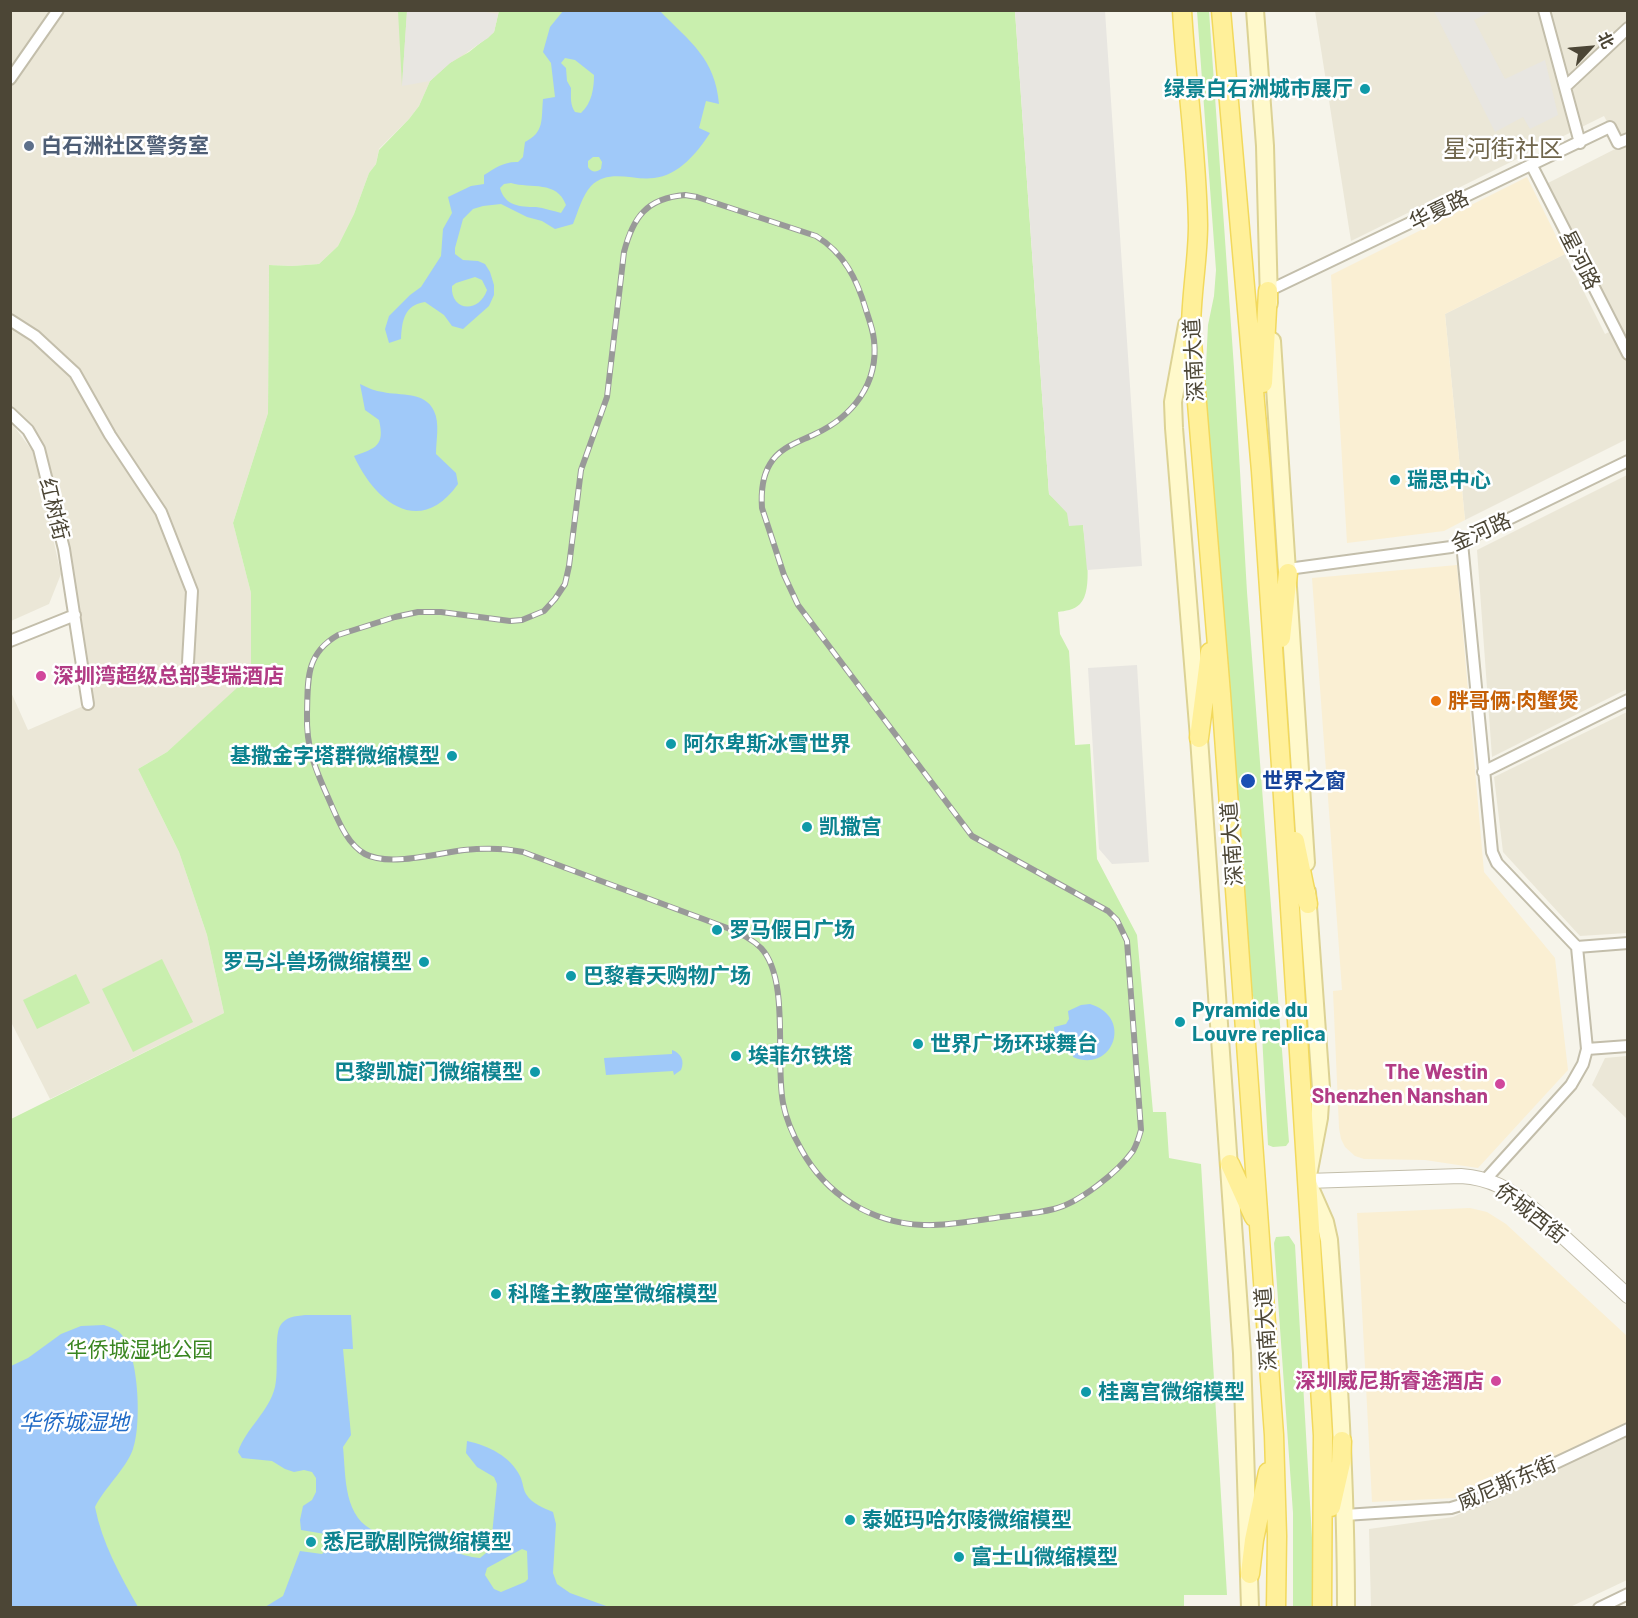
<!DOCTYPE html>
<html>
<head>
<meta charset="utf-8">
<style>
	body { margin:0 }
	#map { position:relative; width:1638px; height:1618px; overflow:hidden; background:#f6f4ea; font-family:Barlow,"Noto Sans SC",sans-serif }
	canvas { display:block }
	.frame { position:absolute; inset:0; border:12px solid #4c4636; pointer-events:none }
	.north { position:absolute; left:1560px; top:18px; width:60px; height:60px; -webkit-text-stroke:4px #fff; paint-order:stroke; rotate:64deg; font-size:16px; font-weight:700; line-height:24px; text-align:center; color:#4c4636 }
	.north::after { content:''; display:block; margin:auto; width:21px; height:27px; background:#4c4636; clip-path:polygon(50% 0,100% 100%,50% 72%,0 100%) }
</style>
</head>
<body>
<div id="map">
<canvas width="1638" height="1618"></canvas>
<div class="frame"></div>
<div class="north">北</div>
</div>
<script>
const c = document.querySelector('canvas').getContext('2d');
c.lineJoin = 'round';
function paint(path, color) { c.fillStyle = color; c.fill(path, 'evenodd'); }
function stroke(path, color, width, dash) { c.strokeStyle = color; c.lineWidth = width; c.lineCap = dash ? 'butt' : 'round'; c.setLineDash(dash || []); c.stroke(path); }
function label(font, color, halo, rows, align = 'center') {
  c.font = font + ' Barlow,"Noto Sans SC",sans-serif'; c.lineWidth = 5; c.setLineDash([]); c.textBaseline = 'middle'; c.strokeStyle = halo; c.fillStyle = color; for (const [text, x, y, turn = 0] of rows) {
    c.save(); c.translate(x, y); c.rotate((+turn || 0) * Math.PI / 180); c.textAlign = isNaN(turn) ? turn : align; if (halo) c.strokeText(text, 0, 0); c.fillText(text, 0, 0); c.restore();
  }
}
paint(new Path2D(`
	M11,11H499L494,32L430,81L419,106L409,119L379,149L376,164L369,173L354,214L338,246L319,264L292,266L269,265L268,413L233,523L251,593L252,675L167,752L138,769L179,852L207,935L224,1013L50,1099L11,1022L10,690L28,730L88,704L75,615L39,449L11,413Z
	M1315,11H1627V139L1618,143L1604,116L1351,241Z
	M1627,143V439L1465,520L1445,314L1565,254L1605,334L1619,327L1548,183Z
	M10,421L34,453L61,574L49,604L11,621Z
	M1627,475V689L1492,757L1477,550Z
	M1627,712V933L1580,936L1503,852L1494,777Z
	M1627,1056H1628L1627,1119L1592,1085L1605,1058Z
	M1627,1436V1580L1570,1607H1371L1369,1529L1453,1517Z`), '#ebe7d7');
paint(new Path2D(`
	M1527,177L1565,254L1445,314L1465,520L1444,531L1347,543L1331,275Z
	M1457,565L1484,872L1555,958L1568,1070L1478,1168L1425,1160L1364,1159L1355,1156L1345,1147L1341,1139L1339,1128L1333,991L1342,990L1312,578Z
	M1470,1208L1487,1212L1506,1224L1627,1336V1425L1484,1492L1455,1498L1372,1502L1357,1213Z`), '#faefd3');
paint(new Path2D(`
	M398,11H407L402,86Z
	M499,11H1015L1049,494L1083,525C1085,545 1094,590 1080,604C1074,610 1065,611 1058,612L1060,634L1069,651L1075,745L1090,744L1097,859L1137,935L1153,1112H1166L1169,1158L1201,1164L1227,1595H1184V1608H11V1119L224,1013L207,935L179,852L138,769L167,752L251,675V593L233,523L268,413L269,265L292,266L319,264L338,246L354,214L369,173L376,164L379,150L409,119L419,106L430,81L450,63L469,52L494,32Z
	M1197,11H1209L1234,368L1247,592L1289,1142L1286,1146L1273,1147L1268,1145L1262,1035L1248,974L1204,406L1208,325L1214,296L1216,270Z
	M162,959L193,1022L133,1052L102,989Z
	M76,974L90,1003L37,1029L23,1000Z
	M1289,1236L1295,1245L1313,1555L1312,1607H1293V1513L1274,1243L1276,1237Z`), '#c9efae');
paint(new Path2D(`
	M479,11L498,14L494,32L488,38L450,63L430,81L402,86L407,11Z
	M1015,11H1105L1142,566L1087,570L1083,525L1069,526L1067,513L1049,494Z
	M1434,11H1492L1474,20L1505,79L1545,60L1558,115L1530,129L1523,117L1495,132Z
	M1137,665L1149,862L1112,864L1099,849L1088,668Z`), '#e8e6e1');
paint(new Path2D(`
	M563,11H660C690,42 715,58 719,104L706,101L699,128L710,133C698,152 678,176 654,178C633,181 609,168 591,186C582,196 578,212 573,224L555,229L542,221L527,217L501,204L483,206L473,209L463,219L455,248V254L463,260L478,261L485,264L490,272L494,285V295L489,306L463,329L452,326L444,315L425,302C404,305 402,321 401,339L389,343L385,329L389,316L410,295L421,287L441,256L443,229L452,213L448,197L471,186L484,184V175C495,168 505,161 518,162L523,157L525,142C545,132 541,119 543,99L555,97L551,63L543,52L550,27ZM565,58L575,60L594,75C594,88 592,103 581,113L575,112C570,105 571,97 571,88L567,81L566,68L561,63ZM593,157H599L602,162L601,169C596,173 591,172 588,167V161ZM511,183C531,189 557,180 566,205L561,213C553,211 544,208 536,207C520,207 505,206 500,188L504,184ZM475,277L482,280L487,290C479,314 450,311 452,286L456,283Z
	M360,384C368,388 375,391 383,392C400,396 425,391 434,411C440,423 436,441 436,454L456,473L458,484C420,538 375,502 354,456C376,448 385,446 379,420L365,410Z
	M1090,1004C1134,1017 1113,1074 1073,1057V1053L1069,1047L1055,1045L1054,1027L1066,1024L1069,1019L1068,1011L1081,1005Z
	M672,1050C681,1053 685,1061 681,1070L674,1075L673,1071L606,1075L604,1058L672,1054Z
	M305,1315H351L353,1349H343L351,1435L343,1447C346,1477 343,1519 377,1532C392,1537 411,1537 427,1541C448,1546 457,1556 480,1558L486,1553L491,1545L497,1484L494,1477L477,1467L466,1453L467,1441C489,1446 510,1456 520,1476C523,1482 523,1489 526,1494C532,1504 544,1508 553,1512L556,1524L553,1573L557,1584L570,1593L609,1607H265L283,1596L300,1551L322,1554C329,1548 329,1542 325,1534L301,1530L300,1520L303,1506L312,1500L316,1492V1478L312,1472L304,1470L294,1472L285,1469L272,1461L242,1458L238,1452C246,1428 269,1412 275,1387C279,1371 274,1337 280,1326C285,1317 295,1316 305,1315ZM522,1549L527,1551L528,1579L525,1582L501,1592L494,1589L485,1575L487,1568Z
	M104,1325C109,1327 117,1329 120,1333C139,1351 142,1425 133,1449C126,1469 105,1487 95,1507C102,1543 120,1575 138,1607H11V1366L28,1358L61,1334L81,1326Z`), '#a0c9f9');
const minor = new Path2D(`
	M1544,10L1580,143
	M10,79L58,10
	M1565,87L1628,28
	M1532,166L1628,354
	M1268,291L1610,127L1618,143L1628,139
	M10,320L35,336L75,373L110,435L161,512L192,591L188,662
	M10,413L28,430L39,449L64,549L88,704
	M1462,543L1492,852L1497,863L1577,947L1587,1049L1583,1064L1571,1085L1486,1179
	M1288,569L1451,547L1628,461
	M10,641L75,615
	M1483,772L1628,700
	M1577,947L1628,943
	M1587,1049L1628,1046
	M1345,1515L1451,1508L1477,1500L1628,1429
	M1599,1608L1628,1594`);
const tertiary = new Path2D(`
	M1307,1181L1461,1176C1491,1178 1509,1189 1532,1208L1628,1296`);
const secondary = new Path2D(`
	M1255,10L1265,146L1269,303
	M1187,325L1173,402L1174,428L1199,738L1242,1353L1250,1608
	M1272,341L1306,863
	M1307,892L1321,1088L1319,1118L1307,1181L1325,1222L1329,1240C1338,1362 1346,1484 1346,1608`);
const primary = new Path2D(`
	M1182,10C1186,82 1197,153 1198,225C1198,260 1191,294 1191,330L1221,694L1274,1435L1277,1536L1276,1608
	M1221,10L1261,471L1282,781L1323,1435L1322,1608
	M1263,383L1268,291
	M1281,638L1288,573
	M1199,738L1210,652
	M1295,841L1308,904
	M1230,1164L1254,1217
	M1331,1507L1341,1463L1342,1441
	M1250,1574L1254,1540L1268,1472`);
stroke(minor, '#c3beab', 14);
stroke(tertiary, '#c3beab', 16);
stroke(secondary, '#dcd294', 20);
stroke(primary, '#f2d95c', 21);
stroke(minor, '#fff', 10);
stroke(tertiary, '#fff', 14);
stroke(secondary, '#fff9cb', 16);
stroke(primary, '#fff09a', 18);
const rail = new Path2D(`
	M685,195L697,197L816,236C844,253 857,279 866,310C869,319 873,330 874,340C879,384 852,417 815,434C799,442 780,447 770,464C762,477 761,493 762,508L784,575L798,605L972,836L1108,911L1117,920L1127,941L1141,1130C1139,1137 1137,1144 1133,1151C1118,1172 1079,1203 1054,1209C1034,1214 1014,1215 995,1218C971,1221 947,1226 923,1225C871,1223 826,1195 801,1149C793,1135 786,1119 783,1103C775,1060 790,979 761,948C752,939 741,934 730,929L523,852C504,848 484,848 464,850C438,853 389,867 365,854C347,844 338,820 330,802C316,770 306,750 307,714C308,680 305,654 338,635L395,617L418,612H441L510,621L522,620L544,611L555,599L565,584L569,566L581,470L607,397L624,252C633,217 647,198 685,195Z`);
stroke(rail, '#999', 6);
stroke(rail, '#fff', 4, [11]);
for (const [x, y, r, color] of [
	[1365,89,6,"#0f9aa8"],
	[29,146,6,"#5c6f8a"],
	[1395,480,6,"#0f9aa8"],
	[41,676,6,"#d1479c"],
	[1436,701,6,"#e8710a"],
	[671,744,6,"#0f9aa8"],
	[452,756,6,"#0f9aa8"],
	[1248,781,8,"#1a4fb4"],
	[807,827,6,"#0f9aa8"],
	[717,930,6,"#0f9aa8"],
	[424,962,6,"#0f9aa8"],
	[571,976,6,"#0f9aa8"],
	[1180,1022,6,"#0f9aa8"],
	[918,1044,6,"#0f9aa8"],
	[736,1056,6,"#0f9aa8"],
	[535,1072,6,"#0f9aa8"],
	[1500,1084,6,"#d1479c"],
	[496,1294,6,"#0f9aa8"],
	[1496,1381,6,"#d1479c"],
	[1086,1392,6,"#0f9aa8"],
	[850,1520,6,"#0f9aa8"],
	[311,1542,6,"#0f9aa8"],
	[959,1557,6,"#0f9aa8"]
]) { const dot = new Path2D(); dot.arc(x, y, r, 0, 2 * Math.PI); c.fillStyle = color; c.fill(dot); stroke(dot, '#fff', 2); }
label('bold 21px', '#0d838f', '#fff', [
	["绿景白石洲城市展厅",1353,89,"right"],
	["瑞思中心",1407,480],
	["阿尔卑斯冰雪世界",683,744],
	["基撒金字塔群微缩模型",440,756,"right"],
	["凯撒宫",819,827],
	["罗马假日广场",729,930],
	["罗马斗兽场微缩模型",412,962,"right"],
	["巴黎春天购物广场",583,976],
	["Pyramide du",1192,1010],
	["Louvre replica",1192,1034],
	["世界广场环球舞台",930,1044],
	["埃菲尔铁塔",748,1056],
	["巴黎凯旋门微缩模型",523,1072,"right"],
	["科隆主教座堂微缩模型",508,1294],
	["桂离宫微缩模型",1098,1392],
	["泰姬玛哈尔陵微缩模型",862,1520],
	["悉尼歌剧院微缩模型",323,1542],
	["富士山微缩模型",971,1557]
], 'left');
label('bold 21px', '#4e5e75', '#fff', [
	["白石洲社区警务室",41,146]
], 'left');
label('21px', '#4c4636', '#fff', [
	["华夏路",1439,210,-26],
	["星河路",1580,260,63],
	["深南大道",1194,360,-93],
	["红树街",54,509,76],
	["金河路",1481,532,-24],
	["深南大道",1232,844,-94],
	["侨城西街",1531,1213,38],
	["深南大道",1266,1329,-94],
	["威尼斯东街",1507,1483,-23]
]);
label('bold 21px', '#b23c85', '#fff', [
	["深圳湾超级总部斐瑞酒店",53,676,"left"],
	["The Westin",1488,1072],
	["Shenzhen Nanshan",1488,1096],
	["深圳威尼斯睿途酒店",1484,1381]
], 'right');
label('bold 21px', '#c56008', '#fff', [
	["胖哥俩·肉蟹煲",1448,701]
], 'left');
label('bold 21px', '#164399', '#fff', [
	["世界之窗",1262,781]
], 'left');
label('21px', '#3a8621', '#fff', [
	["华侨城湿地公园",140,1350]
]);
label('italic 22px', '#216bc6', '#fff', [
	["华侨城湿地",74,1423]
]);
label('24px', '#70664c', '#fff', [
	["星河街社区",1503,149]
]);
</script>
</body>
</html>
